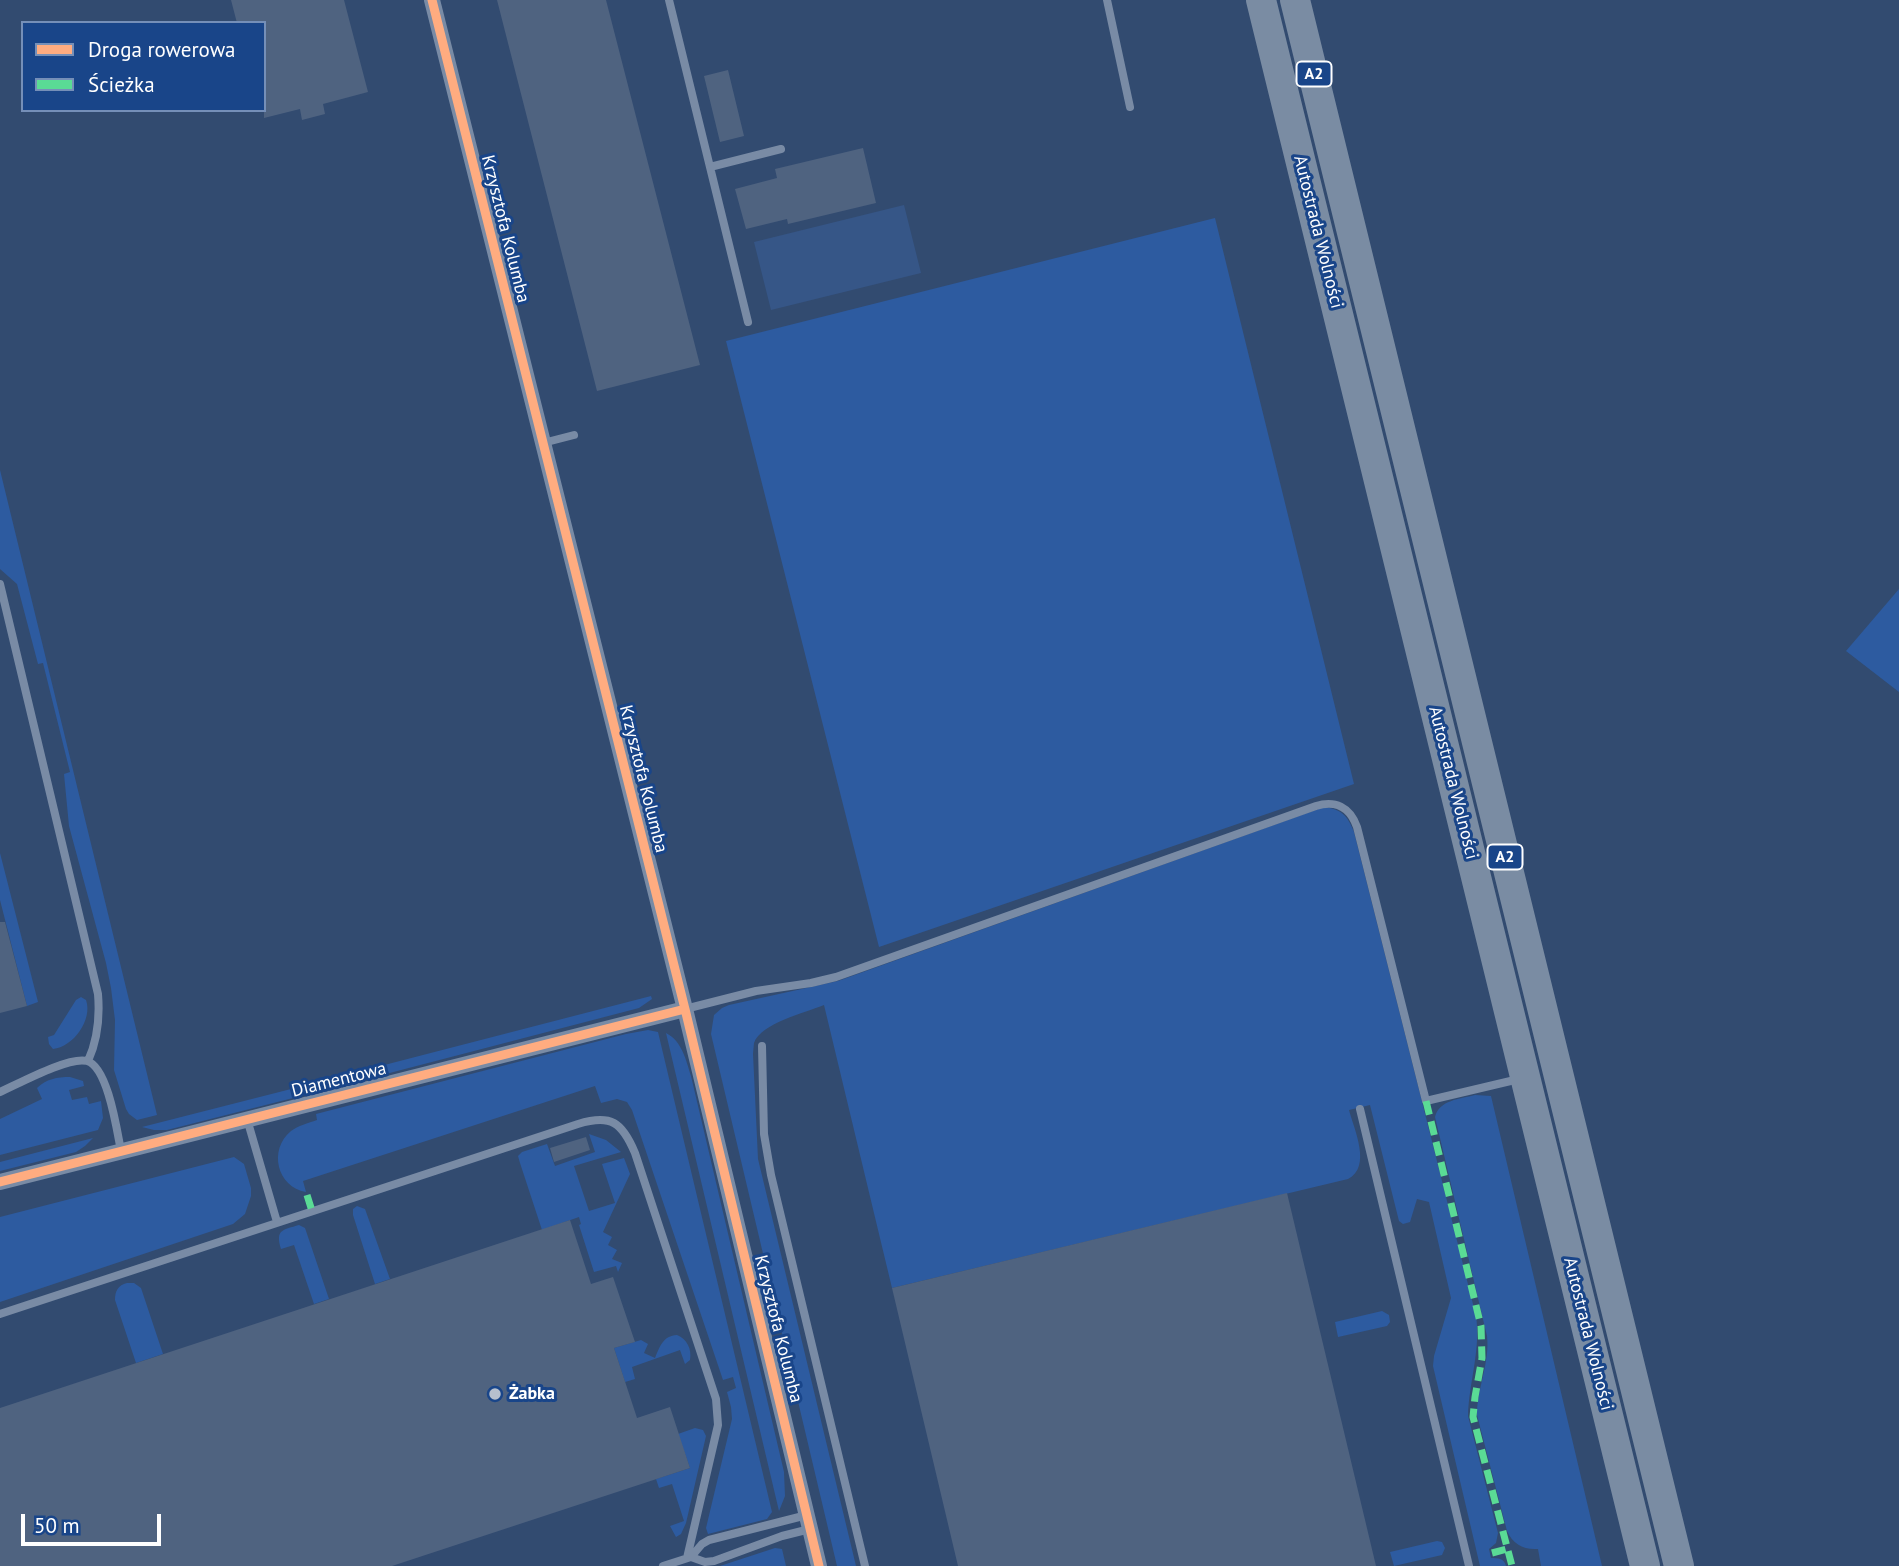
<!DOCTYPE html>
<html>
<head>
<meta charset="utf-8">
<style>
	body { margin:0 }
	#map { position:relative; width:1899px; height:1566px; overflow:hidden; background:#324b70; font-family:"PT Sans",sans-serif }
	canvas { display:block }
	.legend { position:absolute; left:21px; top:21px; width:245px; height:91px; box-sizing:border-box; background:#194589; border:2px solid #758fb8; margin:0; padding:9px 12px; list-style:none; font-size:21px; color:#fff }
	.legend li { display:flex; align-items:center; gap:14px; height:35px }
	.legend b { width:35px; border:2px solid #758fb8 }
	.scale { position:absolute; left:21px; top:1514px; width:140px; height:32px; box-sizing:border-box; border:4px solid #fff; border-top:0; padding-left:9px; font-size:21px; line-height:24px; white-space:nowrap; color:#fff; -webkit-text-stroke:5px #194589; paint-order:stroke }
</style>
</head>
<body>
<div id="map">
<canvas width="1899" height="1566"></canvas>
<ul class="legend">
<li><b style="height:9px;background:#ffac80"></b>Droga rowerowa</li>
<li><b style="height:9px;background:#5adb95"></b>Ścieżka</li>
</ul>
<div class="scale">50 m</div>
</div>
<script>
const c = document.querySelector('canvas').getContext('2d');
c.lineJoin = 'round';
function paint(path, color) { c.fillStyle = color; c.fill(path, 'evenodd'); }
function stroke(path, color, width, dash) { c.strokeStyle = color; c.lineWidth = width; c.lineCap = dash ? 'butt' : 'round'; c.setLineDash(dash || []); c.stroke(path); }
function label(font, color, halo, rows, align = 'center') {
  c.font = font + ' "PT Sans",sans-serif'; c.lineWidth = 6; c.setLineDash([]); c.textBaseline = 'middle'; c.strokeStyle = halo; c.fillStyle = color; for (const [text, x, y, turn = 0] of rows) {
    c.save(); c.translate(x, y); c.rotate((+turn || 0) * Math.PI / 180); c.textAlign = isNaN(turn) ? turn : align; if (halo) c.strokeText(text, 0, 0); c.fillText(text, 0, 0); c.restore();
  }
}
paint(new Path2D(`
	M1215,218L1354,784L879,947L726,341Z
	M0,470L157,1115L137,1120L129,1114L126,1109L114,1070L115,1020L111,988L106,963L69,826L64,774L70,772L43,663L38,664L17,584L0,569Z
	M1899,589V692L1846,651Z
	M1324,807C1341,809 1348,816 1354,832L1476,1316C1481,1350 1469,1382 1468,1416L1498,1533L1496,1543L1489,1549L1491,1558C1498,1558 1504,1558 1506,1566H1480L1433,1366L1434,1356L1451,1298L1429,1202L1417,1199L1410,1222L1403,1224L1399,1221L1370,1105L1349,1110C1354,1129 1372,1167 1348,1179L892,1288L824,1005C805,1013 761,1023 754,1043C754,1043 753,1054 753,1054L758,1159L856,1566H837L711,1034L714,1015L722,1008L729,1005L838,981Z
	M0,853L38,1002L27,1006L0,900Z
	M651,996L652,999L639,1008L309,1094L307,1085Z
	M81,997L86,1000C93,1020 73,1047 53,1049L49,1044L48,1037L54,1035L76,1000Z
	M648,1030L658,1032L772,1512L767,1519L708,1534L706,1528L732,1419L731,1407L727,1392L736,1388L733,1377L723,1380L632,1110L627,1102L617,1099L601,1103L595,1086L303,1181L306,1192C277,1187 268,1150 291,1131C298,1126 308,1123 317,1120L316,1114L626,1034Z
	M666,1033C682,1041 686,1060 691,1076L784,1472L785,1496L779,1511Z
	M70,1077L83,1081L84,1086L69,1090L72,1100L87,1097L89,1104L101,1101L103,1118L98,1130L0,1155V1119L42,1099L37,1088C46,1079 57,1077 70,1077Z
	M295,1088L297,1097L167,1130H154L142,1127Z
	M1475,1095L1491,1096L1602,1566H1541L1538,1549C1523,1550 1513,1544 1507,1531L1477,1415C1477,1388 1490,1363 1487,1336L1435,1117C1439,1100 1460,1099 1475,1095Z
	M589,1134L606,1140L621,1152L574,1166L589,1211L615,1203L602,1164L624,1158L630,1174L603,1232L612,1237L608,1245L617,1250L612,1259L622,1263L618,1272L616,1266L594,1272L579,1225L581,1224L579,1217L542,1230L520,1163L518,1156L522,1152L547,1144L555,1166L595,1152Z
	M93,1138L85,1146L76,1152L0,1171V1162Z
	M234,1157L244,1164L251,1188V1196L245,1214L233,1224L0,1302V1217Z
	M357,1206L365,1209L390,1279L375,1284L353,1215V1209Z
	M299,1225L305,1228L329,1299L314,1304L294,1245L281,1249C275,1229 283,1230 299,1225Z
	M127,1283H134L141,1288L163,1354L136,1363L115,1300C115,1291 118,1285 127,1283Z
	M1382,1311L1389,1315L1390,1322L1387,1326L1338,1337L1335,1322Z
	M677,1335C687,1339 692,1349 690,1360L685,1364L680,1350L632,1367L635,1379L625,1382L614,1348L641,1340L648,1344L644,1353L655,1358C660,1346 663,1336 677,1335Z
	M695,1428L703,1430L706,1436L686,1523L681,1534L676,1537L670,1526L684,1521L672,1484L659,1488L656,1479L690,1468L678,1434Z
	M1437,1541L1442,1542L1445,1548L1442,1555L1394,1566L1390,1552Z
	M775,1548L782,1549L786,1566H720Z`), '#2d5ba0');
paint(new Path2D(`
	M904,205L921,273L771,310L754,242Z`), '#365687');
paint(new Path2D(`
	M231,0H344L368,92L323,104L325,114L302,120L300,109L264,118V23H237Z
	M497,0H606L700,365L597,391Z
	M728,70L744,136L720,142L704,76Z
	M863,148L876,203L788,224L787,219L746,229L735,189L777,178L775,169Z
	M0,922H5L27,1006L0,1013Z
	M586,1137L590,1150L554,1162L550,1148Z
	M1287,1193L1376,1566H958L892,1288Z
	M570,1220L591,1284L613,1277L635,1342L614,1348L637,1418L670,1407L690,1468L392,1566H0V1408Z`), '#4f6380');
stroke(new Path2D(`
	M669,0L748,322
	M1107,0L1130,107
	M710,167L781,149
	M543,443L574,435
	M0,584L98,994C100,1018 98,1039 88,1061
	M685,1009L756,991L811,983L836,977L1316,806C1335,800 1350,807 1357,827L1426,1101L1519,1079
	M762,1046L764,1134L771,1175L865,1566
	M0,1092C18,1084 69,1056 87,1061C108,1067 117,1131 121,1151
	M1360,1109L1469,1566
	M247,1119L277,1222
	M0,1314L578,1124C611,1114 622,1122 635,1153L716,1399L718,1425L687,1558
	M691,1557L705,1562L714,1561L782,1536L810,1529
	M663,1566L691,1557L702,1544L709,1540L807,1515`), '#798ba5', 8);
stroke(new Path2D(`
	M432,0L685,1009L819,1566
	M0,1182L685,1009`), '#798ba5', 16);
stroke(new Path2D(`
	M1261,0L1645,1566
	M1295,0L1679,1566`), '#7a8ca3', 30);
stroke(new Path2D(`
	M1426,1101L1481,1326L1482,1358L1475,1397L1473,1417L1512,1566
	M307,1195L312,1211
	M1492,1553L1507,1549`), '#5adb95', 7, [14, 7]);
stroke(new Path2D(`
	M432,0L685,1009L819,1566
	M0,1182L685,1009`), '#ffac80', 9);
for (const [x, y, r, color] of [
	[495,1394,7,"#b7c0cd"]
]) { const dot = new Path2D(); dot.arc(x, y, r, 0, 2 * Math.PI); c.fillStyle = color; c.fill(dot); stroke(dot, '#194589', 2.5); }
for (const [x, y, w] of [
	[1314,74,35],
	[1505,857,35]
]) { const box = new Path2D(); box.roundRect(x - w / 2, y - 12.5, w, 25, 5); c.fillStyle = '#194589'; c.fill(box); stroke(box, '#fff', 2); }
label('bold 16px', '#fff', null, [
	["A2",1314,74],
	["A2",1505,857]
]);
label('18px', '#fff', '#194589', [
	["Krzysztofa Kolumba",505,229,76],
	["Autostrada Wolności",1318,232,76],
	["Krzysztofa Kolumba",643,779,76],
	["Autostrada Wolności",1453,783,76],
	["Diamentowa",339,1080,-14],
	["Krzysztofa Kolumba",778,1329,76],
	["Autostrada Wolności",1588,1334,76]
]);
label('bold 18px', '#fff', '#194589', [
	["Żabka",509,1394]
], 'left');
</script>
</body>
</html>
